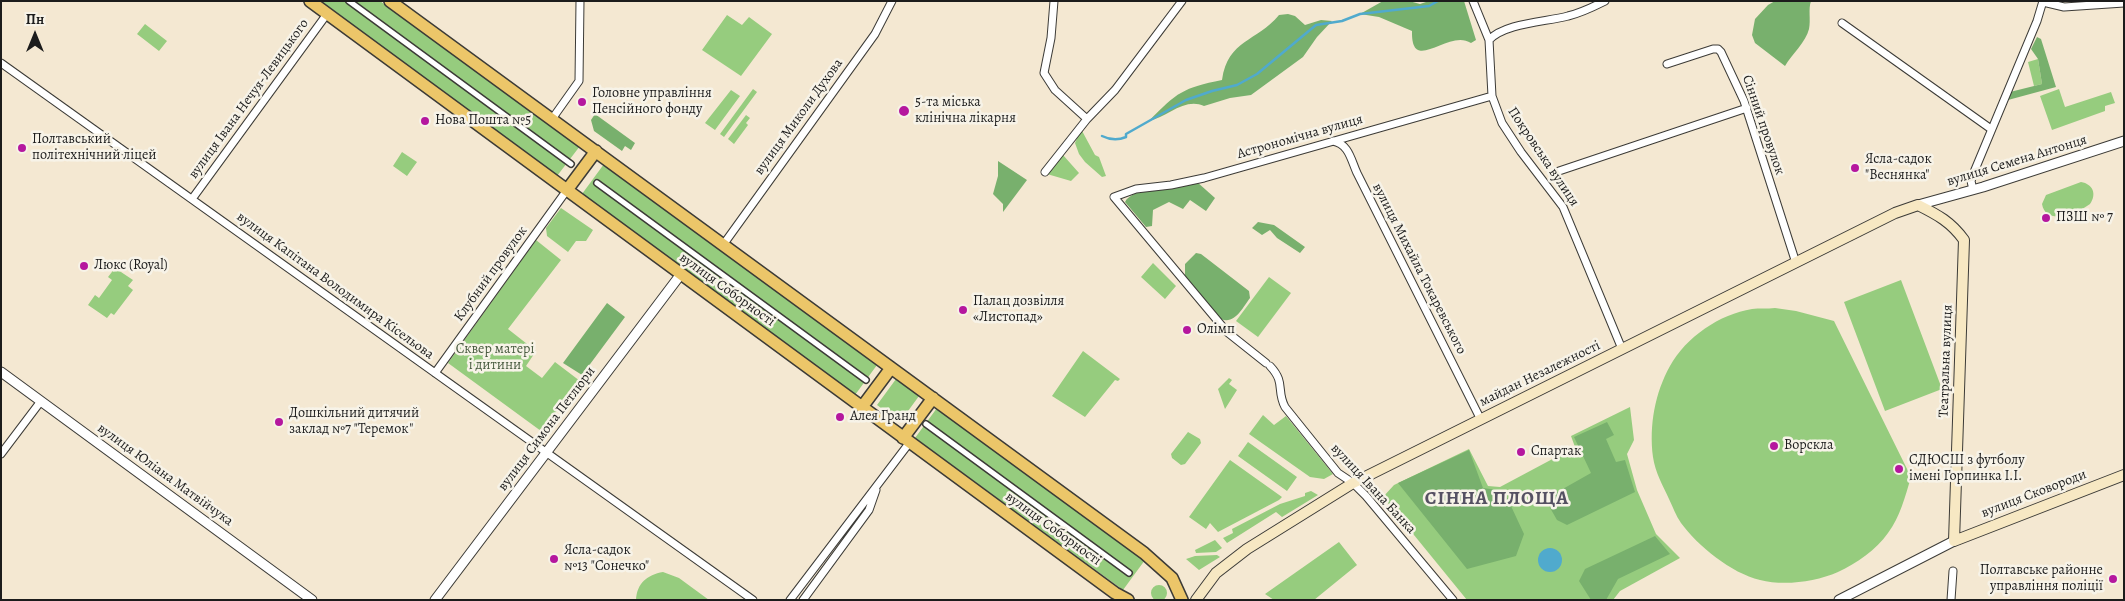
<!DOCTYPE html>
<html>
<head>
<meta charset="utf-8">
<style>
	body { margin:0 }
	#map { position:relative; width:2125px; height:601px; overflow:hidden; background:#f4e8d2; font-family:Alegreya,serif }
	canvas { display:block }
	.frame { position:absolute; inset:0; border:2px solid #1c1c1c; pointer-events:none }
	.north { position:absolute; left:10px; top:10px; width:50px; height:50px; -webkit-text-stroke:4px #f7f3e8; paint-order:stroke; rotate:0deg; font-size:14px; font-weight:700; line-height:20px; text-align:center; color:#1c1c1c }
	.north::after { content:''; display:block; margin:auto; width:18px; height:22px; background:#1c1c1c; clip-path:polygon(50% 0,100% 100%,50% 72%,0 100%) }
</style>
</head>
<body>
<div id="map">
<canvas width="2125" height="601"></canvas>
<div class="frame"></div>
<div class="north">Пн</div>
</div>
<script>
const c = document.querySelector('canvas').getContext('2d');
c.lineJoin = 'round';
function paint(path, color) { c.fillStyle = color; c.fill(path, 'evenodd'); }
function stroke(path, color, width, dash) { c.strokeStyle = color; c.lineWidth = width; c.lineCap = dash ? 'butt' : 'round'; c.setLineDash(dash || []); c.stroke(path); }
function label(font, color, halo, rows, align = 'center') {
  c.font = font + ' Alegreya,serif'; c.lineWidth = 5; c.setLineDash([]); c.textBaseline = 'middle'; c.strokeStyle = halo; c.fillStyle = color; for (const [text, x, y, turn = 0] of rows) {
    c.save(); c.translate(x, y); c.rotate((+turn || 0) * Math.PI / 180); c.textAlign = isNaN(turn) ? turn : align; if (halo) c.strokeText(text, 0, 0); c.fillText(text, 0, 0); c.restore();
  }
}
paint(new Path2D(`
	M317,1H380L580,146L557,176Z
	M727,15L742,25L749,17L772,34L741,76L702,50Z
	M145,24L167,41L159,51L137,34Z
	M2038,59L2042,84L2034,86L2028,62Z
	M753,89L757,92L724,137L720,134Z
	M2059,89L2065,107L2111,92L2115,103L2105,106V111L2052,130L2040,96Z
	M731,90L740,96L715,130L705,123Z
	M746,115L750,118L746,123L748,125L734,144L728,139Z
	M1081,129L1095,155L1099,157L1106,176L1102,177L1085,162L1079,154L1075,143Z
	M402,152L417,162L407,176L393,166Z
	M1063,155L1079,173L1071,181L1047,174Z
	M604,164L877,365L855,395L582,194Z
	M2081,182C2093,184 2097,194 2090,204C2078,213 2046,227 2042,204L2046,195Z
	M561,208L593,230L586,241H576L568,252L547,236L546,228Z
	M536,240L561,260L508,329L536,351L526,366L542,378L555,362L580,381L541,431L448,363Z
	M1153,263L1176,286L1165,299L1141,277Z
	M115,268L133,280L128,286L133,290L114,315L111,313L107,318L88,305L95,295L99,298L112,280L108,277Z
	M1269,277L1291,293L1258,337L1236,321Z
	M1901,280L1942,389L1885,411L1844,302Z
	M1775,308L1796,311L1834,321L1911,477C1905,497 1900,517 1888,533C1876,550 1857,563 1838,572C1815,582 1784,586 1760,580C1731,573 1698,546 1681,523C1676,516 1673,507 1669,499C1663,486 1655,472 1653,457C1649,425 1655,393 1670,366C1686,337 1720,314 1752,309C1759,308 1767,309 1775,308Z
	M1083,351L1120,379L1118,381L1115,380L1085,417L1052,396Z
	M1229,378L1232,380L1229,384L1237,390L1225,409L1218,389Z
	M896,379L919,396L900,422L877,405Z
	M1630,407L1634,440L1627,454L1637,490L1656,534L1680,558L1620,591L1613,600H1467L1383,497L1394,485L1469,449L1488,486L1500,487L1575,447L1571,436Z
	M937,408L1145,560L1123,590L915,438Z
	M1263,415L1274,425L1286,416L1333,474L1324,479L1310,477L1249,434Z
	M1188,432L1200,439L1201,443L1185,464L1181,465L1172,458L1171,454Z
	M1248,442L1297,477L1287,491L1238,456Z
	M1230,460L1282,497L1279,500L1218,532L1210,523L1206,529L1189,517Z
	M1311,491L1318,495L1282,517L1276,512L1227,543L1223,538L1233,533L1232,529L1280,504L1305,496V493Z
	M1215,540L1222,548L1216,552L1196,553L1195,550Z
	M1339,542L1357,565L1314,600H1274L1265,594Z
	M1217,555L1220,557L1199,570L1186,559L1195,556Z
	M663,572L679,578L709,600H636C637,583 647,575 663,572Z
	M1151 593a8 8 0 1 1 16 0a8 8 0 1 1-16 0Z`), '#96cc7e');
paint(new Path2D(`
	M1383,1H1409L1420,4L1429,1H1464L1476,40L1471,43C1448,28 1411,76 1412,31L1379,17L1360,14Z
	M1775,1H1811C1808,9 1811,20 1809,29C1806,42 1792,54 1785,66L1755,43L1752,35L1755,19L1768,5Z
	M1288,14L1295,16L1305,25L1321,20L1332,21L1317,37L1303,57L1251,95L1230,98L1204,106C1185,97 1167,117 1149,121C1177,92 1183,88 1222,80C1228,39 1257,42 1279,15Z
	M2037,37L2041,39L2056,87L2008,100L2010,92L2042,84L2038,59L2031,49Z
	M595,114L635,143L631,150L625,146L622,151L594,131L591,120Z
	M998,161L1027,180L1003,212V204L993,194L998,176Z
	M1197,182L1215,198L1206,211L1190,200L1183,209L1169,202L1153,210L1152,226L1146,227L1125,202C1132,187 1181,185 1197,182Z
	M1258,222L1274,225L1305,247L1300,253L1277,238L1270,230L1262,235L1252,228Z
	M1196,253L1201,254L1249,291L1250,298C1243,307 1235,325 1221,319L1185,278V264Z
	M607,303L625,317L582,375L563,363Z
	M1607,422L1614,435L1606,439L1616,462L1625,460L1635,492L1567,525L1557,520L1545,499L1591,473L1574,437Z
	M1469,450L1483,488L1504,491L1524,534L1516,556L1467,569L1398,483Z
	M1655,536L1670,554L1618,579L1606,600H1591L1579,581L1585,569Z`), '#78b06d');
paint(new Path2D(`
	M1538 560a12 12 0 1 1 24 0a12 12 0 1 1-24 0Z`), '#50aacd');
stroke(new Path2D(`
	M1102,136C1110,140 1117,141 1126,137V134L1186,100L1212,91L1237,85L1257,74L1316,25L1342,21L1360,14L1429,6L1438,1`), '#50aacd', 2.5);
const pedestrian = new Path2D(`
	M349,1L571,164
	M597,183L866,380
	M926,424L1129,573`);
const minor = new Path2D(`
	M1054,1L1051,38L1044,73L1055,90L1087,119
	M1473,1L1489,40L1492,96L1502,123L1521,152L1563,207L1622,349
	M2043,2L2064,7L2124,3
	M1842,23L1991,129
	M1489,40C1505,23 1545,22 1568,16C1581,13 1593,7 1605,1
	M1,63L753,600
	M1667,64L1713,49H1718L1721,52L1744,101L1796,263
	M552,119L579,81L580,1
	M1333,141C1349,144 1351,160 1357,173L1480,418
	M1559,171L1747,108
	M1045,172L1087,119L1115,90L1182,1
	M1973,190L1971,181L1974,172L2037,21L2043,1
	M192,199L327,14
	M723,245L875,34L892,1
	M1266,363L1227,332L1114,197L1136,189L1171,185L1204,178L1492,96
	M1270,366C1286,383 1276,390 1285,407L1338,473L1353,483L1366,496L1453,600
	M435,373L567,190
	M1,454L41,401
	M790,600L910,442
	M803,600L869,510L876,490
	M1951,600L1953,571`);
const tertiary = new Path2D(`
	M1918,205L1983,187L2124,141
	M1,372L312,600
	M435,600L681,274
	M1839,600L1954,541`);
const secondary = new Path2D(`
	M1196,600L1216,573L1247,549L1353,483L1895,213L1918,205C1938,215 1951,222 1964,240L1954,541L2124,475`);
const primary = new Path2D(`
	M310,1L1115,593L1128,600
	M390,1L1144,553L1172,578L1182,600
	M567,190L596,151
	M862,407L891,368
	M903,438L933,398`);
stroke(pedestrian, '#3c3b37', 8);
stroke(minor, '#3c3b37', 9);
stroke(tertiary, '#3c3b37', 11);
stroke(secondary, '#3c3b37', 12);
stroke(primary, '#3c3b37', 14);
stroke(pedestrian, '#fff', 5);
stroke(minor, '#fff', 7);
stroke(tertiary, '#fff', 9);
stroke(secondary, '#f7e8c3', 10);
stroke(primary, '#ecc669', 11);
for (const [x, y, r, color] of [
	[582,102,5,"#b5179e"],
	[904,111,6,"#b5179e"],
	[425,121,5,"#b5179e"],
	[22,148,5,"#b5179e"],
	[1855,168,5,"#b5179e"],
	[2046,218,5,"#b5179e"],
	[84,266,5,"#b5179e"],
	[963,310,5,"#b5179e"],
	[1187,330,5,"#b5179e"],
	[840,417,5,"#b5179e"],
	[279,422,5,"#b5179e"],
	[1774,446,5,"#b5179e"],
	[1521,452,5,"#b5179e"],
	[1899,469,5,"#b5179e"],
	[554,559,5,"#b5179e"],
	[2113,579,5,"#b5179e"]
]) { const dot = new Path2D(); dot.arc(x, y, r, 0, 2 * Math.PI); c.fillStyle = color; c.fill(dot); stroke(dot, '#f7f3e8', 2); }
label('14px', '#1c1c1c', '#f7f3e8', [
	["Головне управління",592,94],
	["Пенсійного фонду",592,110],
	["5-та міська",915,103],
	["клінічна лікарня",915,119],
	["Нова Пошта №5",435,121],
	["Полтавський",32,140],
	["політехнічний ліцей",32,156],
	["Ясла-садок",1865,160],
	["\"Веснянка\"",1865,176],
	["ПЗШ № 7",2056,218],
	["Люкс (Royal)",94,266],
	["Палац дозвілля",973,302],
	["«Листопад»",973,318],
	["Олімп",1197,330],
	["Дошкільний дитячий",289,414],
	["заклад №7 \"Теремок\"",289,430],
	["Алея Гранд",850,417],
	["Ворскла",1784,446],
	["Спартак",1531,452],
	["СДЮСШ з футболу",1909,461],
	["імені Горпинка І.І.",1909,477],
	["Ясла-садок",564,551],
	["№13 \"Сонечко\"",564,567],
	["Полтавське районне",2103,571,"right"],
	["управління поліції",2103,587,"right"]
], 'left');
label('14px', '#1c1c1c', '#f7f3e8', [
	["вулиця Івана Нечуя-Левицького",249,99,-54],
	["вулиця Миколи Духова",799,117,-54],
	["Сінний провулок",1763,125,71],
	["Астрономічна вулиця",1300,137,-16],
	["Покровська вулиця",1543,157,56],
	["вулиця Семена Антонця",2017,161,-17],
	["вулиця Михайла Токаревського",1419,269,63],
	["Клубний провулок",491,274,-54],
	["вулиця Капітана Володимира Кісельова",335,286,36],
	["вулиця Соборності",727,290,36],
	["Театральна вулиця",1946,361,-88],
	["майдан Незалежності",1540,374,-26],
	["вулиця Симона Петлюри",547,429,-53],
	["вулиця Юліана Матвійчука",165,475,36],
	["вулиця Івана Банка",1373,489,47],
	["вулиця Сковороди",2034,494,-21],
	["вулиця Соборності",1053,529,36]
]);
label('14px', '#475a3e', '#f7f3e8', [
	["Сквер матері",495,350],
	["і дитини",495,366]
]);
c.letterSpacing = '1px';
label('bold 19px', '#555162', '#f7f3e8', [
	["СІННА ПЛОЩА",1497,499]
]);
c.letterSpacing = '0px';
</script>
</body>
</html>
